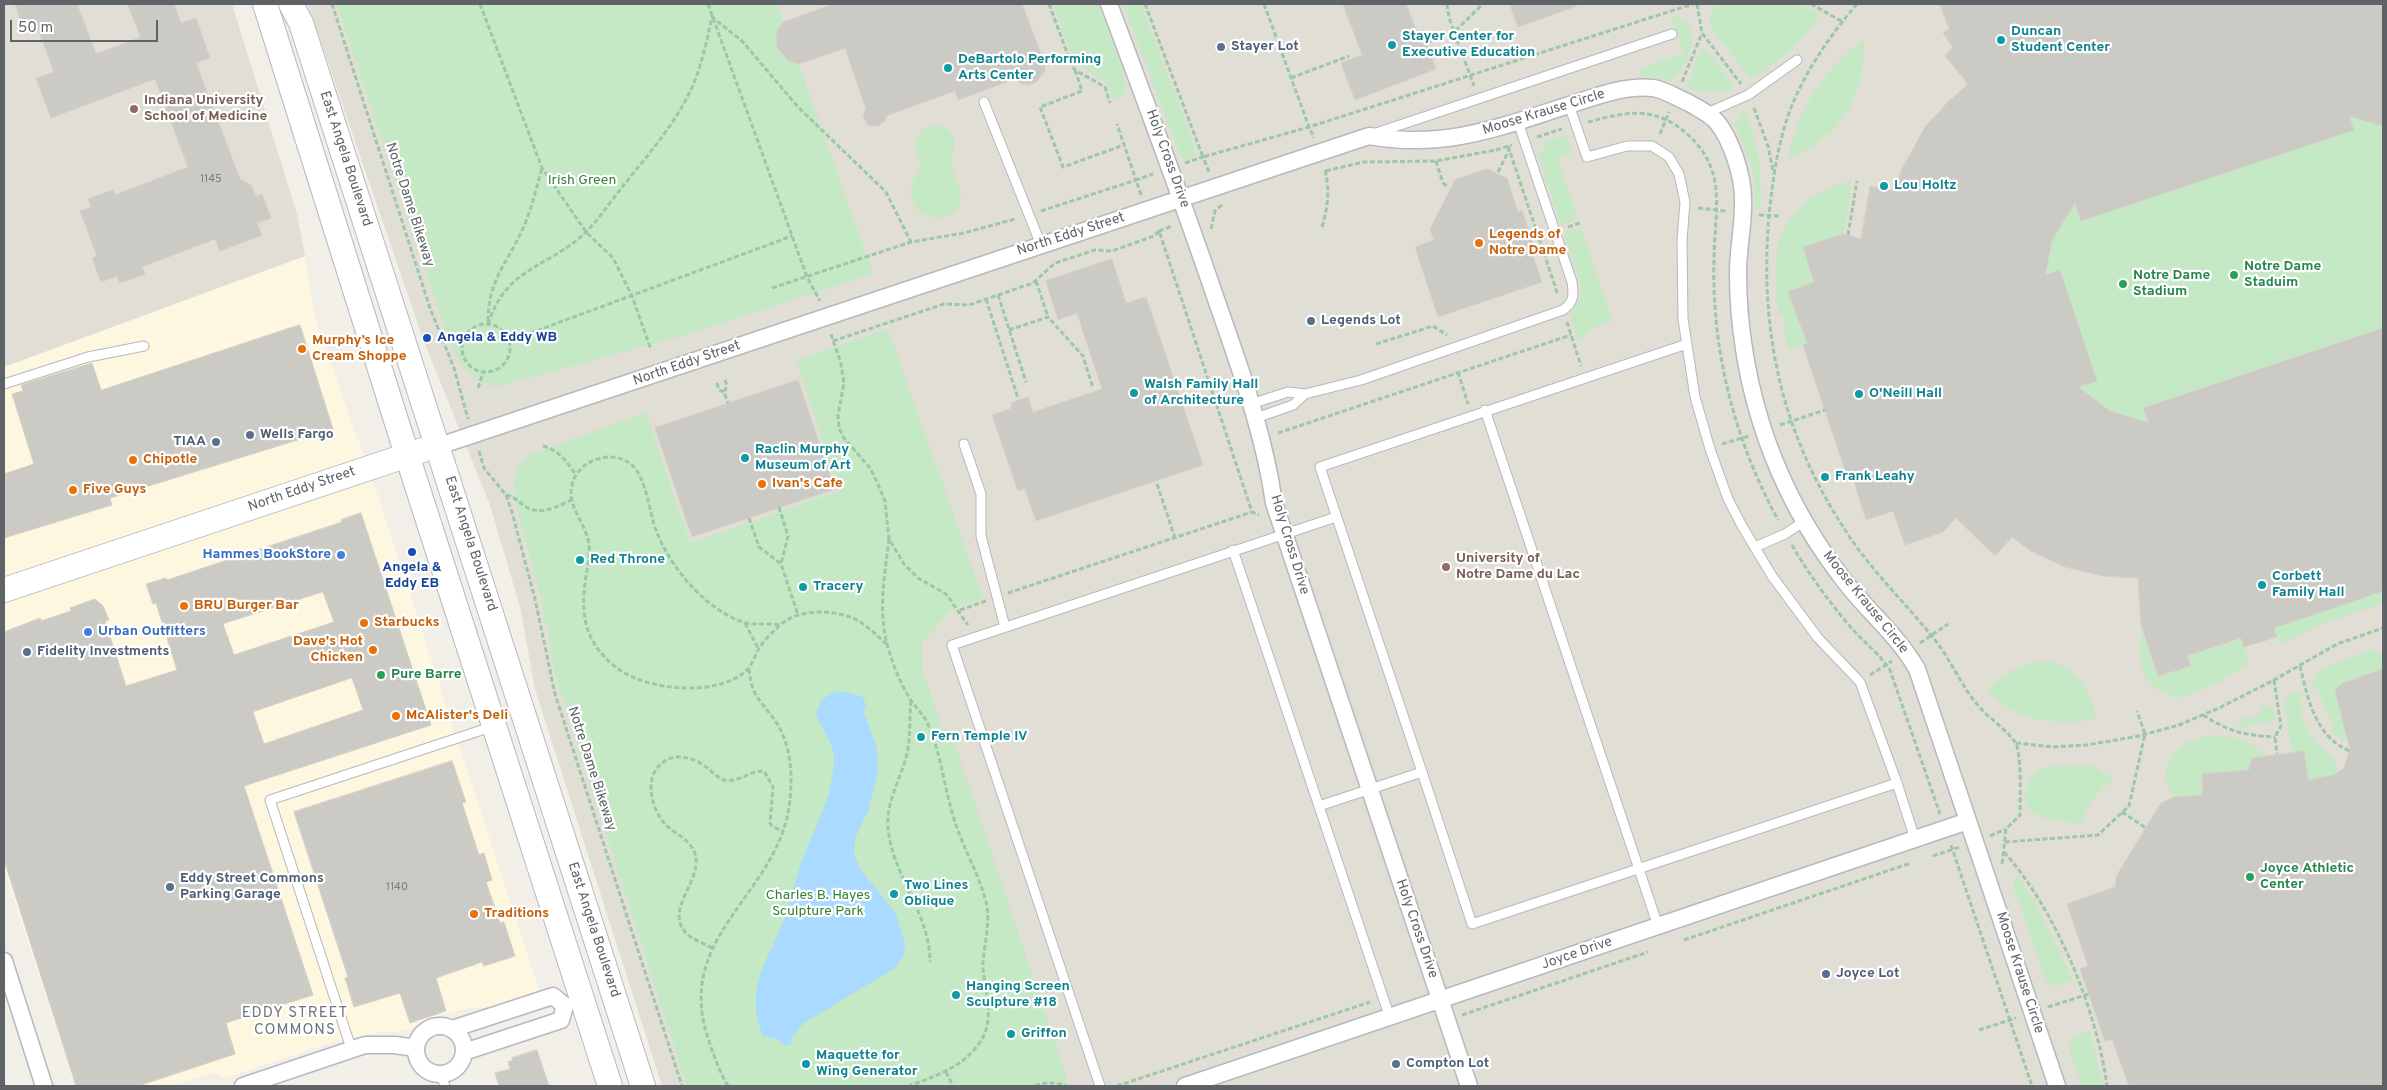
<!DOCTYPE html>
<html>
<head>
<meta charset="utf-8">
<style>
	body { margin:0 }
	#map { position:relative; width:2387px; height:1090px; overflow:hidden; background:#f1efe8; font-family:Overpass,sans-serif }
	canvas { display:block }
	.frame { position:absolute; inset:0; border:5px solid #5f6368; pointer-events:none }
	.scale { position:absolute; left:10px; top:20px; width:148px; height:22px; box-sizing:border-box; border:2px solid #5f6368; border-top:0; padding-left:6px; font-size:15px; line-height:18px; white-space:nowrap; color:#5f6368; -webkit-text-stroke:4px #fff; paint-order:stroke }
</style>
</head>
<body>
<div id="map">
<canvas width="2387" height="1090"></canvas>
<div class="frame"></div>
<div class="scale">50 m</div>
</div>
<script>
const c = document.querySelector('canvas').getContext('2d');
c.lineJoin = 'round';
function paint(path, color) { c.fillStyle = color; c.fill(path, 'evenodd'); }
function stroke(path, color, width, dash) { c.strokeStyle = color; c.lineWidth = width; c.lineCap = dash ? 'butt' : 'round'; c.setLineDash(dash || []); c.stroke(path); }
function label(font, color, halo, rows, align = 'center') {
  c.font = font + ' Overpass,sans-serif'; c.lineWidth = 4.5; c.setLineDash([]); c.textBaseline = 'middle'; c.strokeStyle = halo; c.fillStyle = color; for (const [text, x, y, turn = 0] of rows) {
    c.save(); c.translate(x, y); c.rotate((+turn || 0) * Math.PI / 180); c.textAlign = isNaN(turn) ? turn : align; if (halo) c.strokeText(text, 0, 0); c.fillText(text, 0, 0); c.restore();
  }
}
paint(new Path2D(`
	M305,256L316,322L378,496L539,991L495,1006L484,1008L474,1007L438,1016L405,1031L374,1033L330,1043L225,1078L212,1073L172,1086H75L4,869V367Z`), '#fef7e0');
paint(new Path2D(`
	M4,4H232L297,214L305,256L4,367Z
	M308,4H2383V1086H662L535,689L520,607L490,505L423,339Z`), '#e1ded6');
paint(new Path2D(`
	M337,4H777L784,21C772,34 774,51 788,61L799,64L873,274L689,334L495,387C465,373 464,371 449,342Z
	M1053,4H1098C1103,19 1130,78 1125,91C1123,96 1118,99 1113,101L1107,83L1075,63Z
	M1123,4H1141L1197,153L1196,156L1182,160Z
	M1718,4C1744,4 1799,0 1819,13V17C1800,44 1778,64 1749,80C1743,70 1737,60 1729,50C1718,37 1699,21 1718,4Z
	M2166,4H2383V498L2141,578C2090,578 2053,567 2012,537L1995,556L1956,517L1861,274V238L1870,186L1894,191C1939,61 2050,42 2166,4Z
	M1671,16L1686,20C1700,38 1687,68 1671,81L1641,76L1639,69L1684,53Z
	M1864,39C1866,96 1842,136 1789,159C1793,115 1828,65 1864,39Z
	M1703,49L1714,58L1735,88C1717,93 1704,93 1686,88L1701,50Z
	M1744,108C1758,139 1762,170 1761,205L1755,209L1753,171L1735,123Z
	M928,126H943C964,141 949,149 952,165C956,183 967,190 957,210C941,224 916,218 911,196C908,182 921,173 920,163C920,156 914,150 915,141L920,133Z
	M1566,135L1572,153L1558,159L1578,219L1561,225L1538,154L1545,149L1544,142Z
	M1852,181L1844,234L1803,247L1814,282L1788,292L1807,343L1787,350L1783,314H1778C1777,293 1774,274 1777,253C1781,215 1817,187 1852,181Z
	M1581,227L1613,322C1596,322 1591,332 1579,341L1570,314L1581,297L1582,287L1564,233Z
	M888,329L983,598L951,610L922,642V668L941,726L950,730L1066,1076L1067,1086H687L556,677L542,602L516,504L514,482L516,471L522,461L530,455L646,412L690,543L839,491L796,360Z
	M2383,591V603L2326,622L2280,645L2274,628Z
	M2142,626L2147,627L2148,643L2159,676L2191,666L2187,656L2241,638L2249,663L2227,678L2198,692L2176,698L2155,688L2145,676L2140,659Z
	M2375,649L2378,655L2383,654V669L2341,684L2335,690L2349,740L2343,741L2330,730L2335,725L2327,715L2317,688L2313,690C2313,685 2312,679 2316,674C2325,665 2362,653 2375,649Z
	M2035,662C2041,662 2049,661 2055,663C2079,671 2093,695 2096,719C2060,726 2012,722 1988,689C2003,676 2015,666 2035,662Z
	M2292,692H2300L2303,696L2300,699L2304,714L2300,716L2315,742L2334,758L2337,773L2334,775L2308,780L2302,751L2292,752L2284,704Z
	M2268,705L2274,710V720L2241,728L2239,726L2238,722L2247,717L2250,720L2261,713L2260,709Z
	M2209,735C2229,735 2251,740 2265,756L2252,759L2256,788L2228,772L2202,774L2203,795L2175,797C2161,780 2164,757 2183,745C2191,740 2201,738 2209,735Z
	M2092,765L2114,780C2096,791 2087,803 2082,824C2062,821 2015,821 2027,787C2029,780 2034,772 2041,769C2056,764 2076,766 2092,765Z
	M2015,878H2019L2038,908L2073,980L2055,987L2045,979L2013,885Z
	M2090,1031L2103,1086H2082L2070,1051L2072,1036Z`), '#c5e8c5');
paint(new Path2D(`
	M842,691L863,697L866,705L864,712L877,749L878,773L868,811L855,838L854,855L861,870L896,914L905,944L904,955L895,968L804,1023L792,1036L791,1044L785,1046L777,1039L763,1036C745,990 764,968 781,927C789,906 794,883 802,861C814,829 833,796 834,760C835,744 821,729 816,714L821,700L831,694Z`), '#aadaff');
const building = new Path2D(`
	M15,4H77L96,54L141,37L127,4H174L181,23L196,18L210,58L196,63L240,179L251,185L256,196L262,194L271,218L257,223L262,235L220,251L215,239L142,267L145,274L120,283L117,276L101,282L92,258L97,256L80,211L91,207L88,199L113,190L115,195L188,167L155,79L51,118L36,78L54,72L36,24L24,28Z
	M833,4H1022L1045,64V71L1036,82L1028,85L1022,84L1015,79L958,100L955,91L886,116L885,121L878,126H869L863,117L866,109L845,48L799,64L788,61L777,47L776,33L782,23Z
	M1343,4H1406L1418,34L1422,33L1436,69L1355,100L1341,63L1362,55Z
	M1510,4H1577V6L1518,27Z
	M1940,4H2383V126L2349,116L2354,130L2081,221L2075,203L2052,240L2045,275L2060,270L2097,381L2078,387L2110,411L2149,423L2143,408L2383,328V591L2274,628L2277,637L2244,647L2241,638L2187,656L2191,666L2158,676L2141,624L2138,578L2103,576L2065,567L2031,551L2012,537L1995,556L1956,518L1943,532L1905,545L1893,511L1866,520L1851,472L1846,473L1803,345L1807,343L1788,292L1814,282L1803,247L1844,234L1861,239L1870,186L1894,191L1902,169L1925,127L1948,102L1968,84L1945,56L1953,47L1943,33L1949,29Z
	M1487,169L1507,178L1518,212L1522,210L1534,247L1530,248L1542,282L1438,317L1415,247L1434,240L1430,229L1455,180Z
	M1112,259L1126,303L1146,297L1203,465L1036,521L1025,489L1018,491L992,415L1012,408L1011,403L1028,397L1033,412L1102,389L1077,313L1058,320L1046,281Z
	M300,325L333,429L110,498L112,505L4,538V474L34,464L12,394L23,391L21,385L92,363L101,390Z
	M798,380L835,489L692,537L655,428Z
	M361,513L431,725L244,786L313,995L226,1023L235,1054L138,1086H76L4,860V632L40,618L41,621L71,611L70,608L95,599L103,606L109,620L105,621L126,686L177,670L156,603L153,604L146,584L166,578L167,580L342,522L341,520ZM323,592L334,622L234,655L223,624ZM352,678L363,710L264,744L253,712Z
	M2383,669V1086H2129L2112,1039L2105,1041L2080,969L2088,966L2067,904L2115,887L2117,875L2161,803L2174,797L2203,795L2202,774L2249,770L2252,758L2304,751L2308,780L2334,775L2344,768L2350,749L2335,691L2341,684Z
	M452,761L466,802L462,803L479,855L484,853L492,880L486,882L500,923L504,922L515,956L484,966L482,962L436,978L446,1011L410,1023L400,993L354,1007L345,978L348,977L294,812Z
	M537,1050L549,1086H499L495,1073L510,1069L508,1062L513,1060L512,1058Z`);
paint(building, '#cccac5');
stroke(building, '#d6d1c6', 1);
const lane = new Path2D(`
	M984,102L1041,245
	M1707,113L1748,95L1797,60
	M1376,133L1672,34
	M4,384L88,357L144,346
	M1251,404L1288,392L1305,394L1361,380L1563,310C1574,302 1574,295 1572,282L1518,122
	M1485,410L1658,926
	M1256,418L1293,405L1305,394
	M964,444L981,494V536L1005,627
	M1755,547L1785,534L1803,522
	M1233,550L1390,1018
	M1422,772L1320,467L1687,344
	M1897,783L1915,839
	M1319,806L1422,772L1472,924L1897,783L1860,682L1818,638L1772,576L1742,526L1728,499L1710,449L1695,397L1683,319L1682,240L1685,202L1679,174L1669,157L1652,146H1627L1587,157L1569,105
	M351,1048L270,800L494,726
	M441,1075L445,1086
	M1100,1086L952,645L1336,517`);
const street = new Path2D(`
	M1109,4C1146,102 1182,200 1216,299C1239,366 1264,432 1274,503L1469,1086
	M439,446L1369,136C1442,149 1495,129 1563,107C1592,98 1622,85 1653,88C1665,90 1678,98 1689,103C1699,109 1709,113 1717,122C1732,141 1743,176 1743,199C1744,223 1738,248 1738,272C1738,298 1740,324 1744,349C1757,433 1791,512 1843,579C1866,610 1897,634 1917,669L2057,1086
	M4,961L44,1086
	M416 1050a24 24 0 1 1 48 0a24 24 0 1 1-48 0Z
	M452,1029L553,996L565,1006
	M464,1052L561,1020L565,1006
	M243,1086L365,1045H395L415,1048
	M1185,1086L1968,821`);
const secondary = new Path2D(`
	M265,4L407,455L610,1086
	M291,4L301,23L643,1086
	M4,590L423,450`);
stroke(lane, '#b5b8bc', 11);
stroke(street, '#b5b8bc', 19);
stroke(secondary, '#b6babf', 26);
stroke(new Path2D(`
	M332,4L430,308L454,368L468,419
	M480,4L542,168L586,232L613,258L632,296L651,350
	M708,4L807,277L820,301
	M1049,4L1072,66L1075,70L1105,87L1110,103
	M1145,4L1203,157L1309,127L1314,138
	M1264,4L1309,127L1693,4
	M1447,4L1449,18L1474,86
	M1697,4L1702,33L1741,84
	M1811,4L1843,22
	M1857,4C1832,33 1808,67 1793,103C1778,139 1773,177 1769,215C1759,334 1782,436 1849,536C1873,572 1904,602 1931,635C1949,656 1959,682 1976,703C1987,717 2006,729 2015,742C2022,752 2020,801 2020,815L2006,829L2002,865
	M1428,42L1454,32L1483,4
	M1075,70L1082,91L1040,107L1063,167L1124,145
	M1291,78L1349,56
	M1682,82L1702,33
	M1754,108L1768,146L1773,171
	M1588,122C1626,112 1655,105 1687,134C1729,171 1714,212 1714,261C1713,284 1715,307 1717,330C1725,397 1746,461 1778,520
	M1660,134L1669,112
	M1537,137L1562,129
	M1508,146L1558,295
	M1496,150L1512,145
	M1436,161L1443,183L1448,187
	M1185,163L1203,157L1209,172
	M1326,171L1363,162L1436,161L1496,150V149
	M1498,172L1509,150
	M1141,195L1136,180L1153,174
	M1698,208L1726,211
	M1041,211L1136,180L1117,124
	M1759,215L1779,216
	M1322,227C1328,206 1330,190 1325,170
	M1568,227L1580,223
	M1211,229L1215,211L1222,205
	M1159,231L1172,226
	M1848,235L1857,181
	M1531,239L1539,237
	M1036,281L1048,317
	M772,288L911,242L964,233L1015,219
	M998,295L1026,382
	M986,299L1018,398
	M488,321C488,279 508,263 523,228C532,209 536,188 542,168
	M1567,322L1581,366
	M462 348a24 24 0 1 1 48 0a24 24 0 1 1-48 0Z
	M488,324C506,267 548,268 585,233C599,219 611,201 623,186C651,151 684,114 698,72C704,54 708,35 712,17L742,41L798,107L886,192L911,242
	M1009,330L1048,317L1083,356L1093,388
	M831,334L841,364L844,383L838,415L839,428L844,438L870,468L877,482L885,501L889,539L904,564L918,578L946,594L968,625
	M509,341L792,236
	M833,341L944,304L969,305L1033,283L1055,263L1095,250L1112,251L1154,236L1159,231L1252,512L1259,515
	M1376,344L1433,326L1447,335
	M1458,372L1468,404
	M725,380L727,386L724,392L728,403
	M717,383L719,390L724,392
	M478,388L483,373
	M1780,425L1825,410
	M1278,433L1571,335
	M1722,444L1749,436
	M543,446C559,450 567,462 576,475
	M479,451L484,468L506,495L512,512L535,599L555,694L682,1086
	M1157,484L1175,538
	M506,495C516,497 518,502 526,507C540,516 559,506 571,500
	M779,507L788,536L781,564
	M749,518L759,547L781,564L798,615
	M889,539C885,573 878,609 887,644C892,662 900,683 910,699C916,708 923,714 928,724C942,756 944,789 955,822C964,850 980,876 987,906C990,924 984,945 983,963C983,987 995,1014 983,1037C967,1066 938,1075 909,1086
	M1792,545C1808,573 1827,599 1848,624C1861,640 1878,652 1890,670L1940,814
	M1008,593L1252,512
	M960,610L986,601
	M745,623L758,648
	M779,625C768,623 756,625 746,623C707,612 669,566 656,530C649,511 648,489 637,471C621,446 578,457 572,485C567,505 583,520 588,539C591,551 588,564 586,576C580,615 584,642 617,668C647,691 717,697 746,671C752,666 754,657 758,650C763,642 770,634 777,628C795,608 833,609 855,619C867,625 878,637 888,645
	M1920,643L1948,624
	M2300,666C2308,699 2315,737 2350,751
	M1870,675L1892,661
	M2274,680L2281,726L2275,737L2277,754
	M911,701C909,720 911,740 906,758C899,782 886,803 888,828C892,875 930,913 930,962
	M2203,715C2230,732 2243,735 2275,737
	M2016,743L2053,747L2087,745L2139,736L2179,725L2219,708L2274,680L2337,644L2383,628
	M2122,812L2146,828
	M1990,836L2006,829
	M2005,842L2098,835L2129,806L2145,734L2137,711
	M1951,845L2032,1086
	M2004,852C2056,910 2097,1010 2107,1086
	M1933,856L1960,847
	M1684,940L1911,863
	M712,948C704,943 693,940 686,933C663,908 706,879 694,851C688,838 673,833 664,823C652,809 645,781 658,767C672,750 694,757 709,769C713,773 718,778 724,780C738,783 751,770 764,771L773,787L770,823L773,827L783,831
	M2048,1007L2089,994
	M1462,1015L1648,952
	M1979,1030L2016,1018
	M946,1072L953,1086
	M728,1086C720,1073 714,1056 709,1041C672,937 776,896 789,807C793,779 792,750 778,725C771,713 760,704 754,691C751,685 750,677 749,669
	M1035,1086C1046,1082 1055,1082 1067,1086
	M1117,1086L1370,1002`), '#9cc7a9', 3, [5, 2.5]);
stroke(lane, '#fff', 9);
stroke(street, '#fff', 16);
stroke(secondary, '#fff', 24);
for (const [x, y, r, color] of [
	[2001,40,5,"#0f9aa8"],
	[1392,45,5,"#0f9aa8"],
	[1221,47,5,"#5c6f8a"],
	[948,68,5,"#0f9aa8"],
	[134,109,5,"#8d6e63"],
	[1884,186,5,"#0f9aa8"],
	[1479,243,5,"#e8710a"],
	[2234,275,5,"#2e9e5b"],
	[2123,284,5,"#2e9e5b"],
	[1311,321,5,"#5c6f8a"],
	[427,338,5,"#1a4fb4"],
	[302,349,5,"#e8710a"],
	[1134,393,5,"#0f9aa8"],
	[1859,394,5,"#0f9aa8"],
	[250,435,5,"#5c6f8a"],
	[216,442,5,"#5c6f8a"],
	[745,458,5,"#0f9aa8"],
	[133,460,5,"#e8710a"],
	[1825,477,5,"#0f9aa8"],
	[762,484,5,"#e8710a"],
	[73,490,5,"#e8710a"],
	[412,552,5,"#1a4fb4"],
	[341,555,5,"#3f7fe0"],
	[580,560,5,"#0f9aa8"],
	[1446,567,5,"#8d6e63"],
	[2262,585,5,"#0f9aa8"],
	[803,587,5,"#0f9aa8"],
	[184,606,5,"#e8710a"],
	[364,623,5,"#e8710a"],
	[88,632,5,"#3f7fe0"],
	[373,650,5,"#e8710a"],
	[27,652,5,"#5c6f8a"],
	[381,675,5,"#2e9e5b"],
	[396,716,5,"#e8710a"],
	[921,737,5,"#0f9aa8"],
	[2250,877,5,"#2e9e5b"],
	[170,887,5,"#5c6f8a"],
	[894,894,5,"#0f9aa8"],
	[474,914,5,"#e8710a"],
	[1826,974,5,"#5c6f8a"],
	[956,995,5,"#0f9aa8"],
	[1011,1034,5,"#0f9aa8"],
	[806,1064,5,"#0f9aa8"],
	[1396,1064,5,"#5c6f8a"]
]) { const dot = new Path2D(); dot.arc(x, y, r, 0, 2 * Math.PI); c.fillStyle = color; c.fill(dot); stroke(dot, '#fff', 2); }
label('11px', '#7a7d7f', null, [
	["1145",211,180],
	["1140",397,888]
]);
label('bold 14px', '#0d838f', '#fff', [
	["Duncan",2011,32],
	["Student Center",2011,48],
	["Stayer Center for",1402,37],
	["Executive Education",1402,53],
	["DeBartolo Performing",958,60],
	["Arts Center",958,76],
	["Lou Holtz",1894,186],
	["Walsh Family Hall",1144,385],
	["of Architecture",1144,401],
	["O'Neill Hall",1869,394],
	["Raclin Murphy",755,450],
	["Museum of Art",755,466],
	["Frank Leahy",1835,477],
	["Red Throne",590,560],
	["Corbett",2272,577],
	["Family Hall",2272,593],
	["Tracery",813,587],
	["Fern Temple IV",931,737],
	["Two Lines",904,886],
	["Oblique",904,902],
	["Hanging Screen",966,987],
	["Sculpture #18",966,1003],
	["Griffon",1021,1034],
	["Maquette for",816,1056],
	["Wing Generator",816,1072]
], 'left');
label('bold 14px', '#4e5e75', '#fff', [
	["Stayer Lot",1231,47],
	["Legends Lot",1321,321],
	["Wells Fargo",260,435],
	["TIAA",206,442,"right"],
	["Fidelity Investments",37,652],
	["Eddy Street Commons",180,879],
	["Parking Garage",180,895],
	["Joyce Lot",1836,974],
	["Compton Lot",1406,1064]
], 'left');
label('bold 14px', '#785e54', '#fff', [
	["Indiana University",144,101],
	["School of Medicine",144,117],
	["University of",1456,559],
	["Notre Dame du Lac",1456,575]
], 'left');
label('14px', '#5f6368', '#fff', [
	["Moose Krause Circle",1544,113,-17],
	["East Angela Boulevard",345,159,72],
	["Holy Cross Drive",1167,159,70],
	["Notre Dame Bikeway",409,205,72],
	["North Eddy Street",1071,235,-18],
	["North Eddy Street",687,364,-19],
	["North Eddy Street",302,490,-19],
	["East Angela Boulevard",470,544,72],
	["Holy Cross Drive",1289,545,73],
	["Moose Krause Circle",1865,603,51],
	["Notre Dame Bikeway",591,769,72],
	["Holy Cross Drive",1416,929,71],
	["East Angela Boulevard",593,930,72],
	["Joyce Drive",1577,954,-19],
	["Moose Krause Circle",2019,973,72]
]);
label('14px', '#348238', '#fff', [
	["Irish Green",582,181],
	["Charles B. Hayes",818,896],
	["Sculpture Park",818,912]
]);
label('bold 14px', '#c56008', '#fff', [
	["Legends of",1489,235],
	["Notre Dame",1489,251],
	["Murphy’s Ice",312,341],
	["Cream Shoppe",312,357],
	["Chipotle",143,460],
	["Ivan's Cafe",772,484],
	["Five Guys",83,490],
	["BRU Burger Bar",194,606],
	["Starbucks",374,623],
	["Dave's Hot",363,642,"right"],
	["Chicken",363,658,"right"],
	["McAlister's Deli",406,716],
	["Traditions",484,914]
], 'left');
label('bold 14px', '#27864d', '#fff', [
	["Notre Dame",2244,267],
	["Staduim",2244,283],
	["Notre Dame",2133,276],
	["Stadium",2133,292],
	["Pure Barre",391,675],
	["Joyce Athletic",2260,869],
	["Center",2260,885]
], 'left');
label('bold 14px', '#164399', '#fff', [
	["Angela & Eddy WB",437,338],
	["Angela &",412,568,"center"],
	["Eddy EB",412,584,"center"]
], 'left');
label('bold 14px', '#366cbe', '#fff', [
	["Hammes BookStore",331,555],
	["Urban Outfitters",98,632,"left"]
], 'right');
c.letterSpacing = '1px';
label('15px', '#70757a', '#fff', [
	["EDDY STREET",295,1014],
	["COMMONS",295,1031]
]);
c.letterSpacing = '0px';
</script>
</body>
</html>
